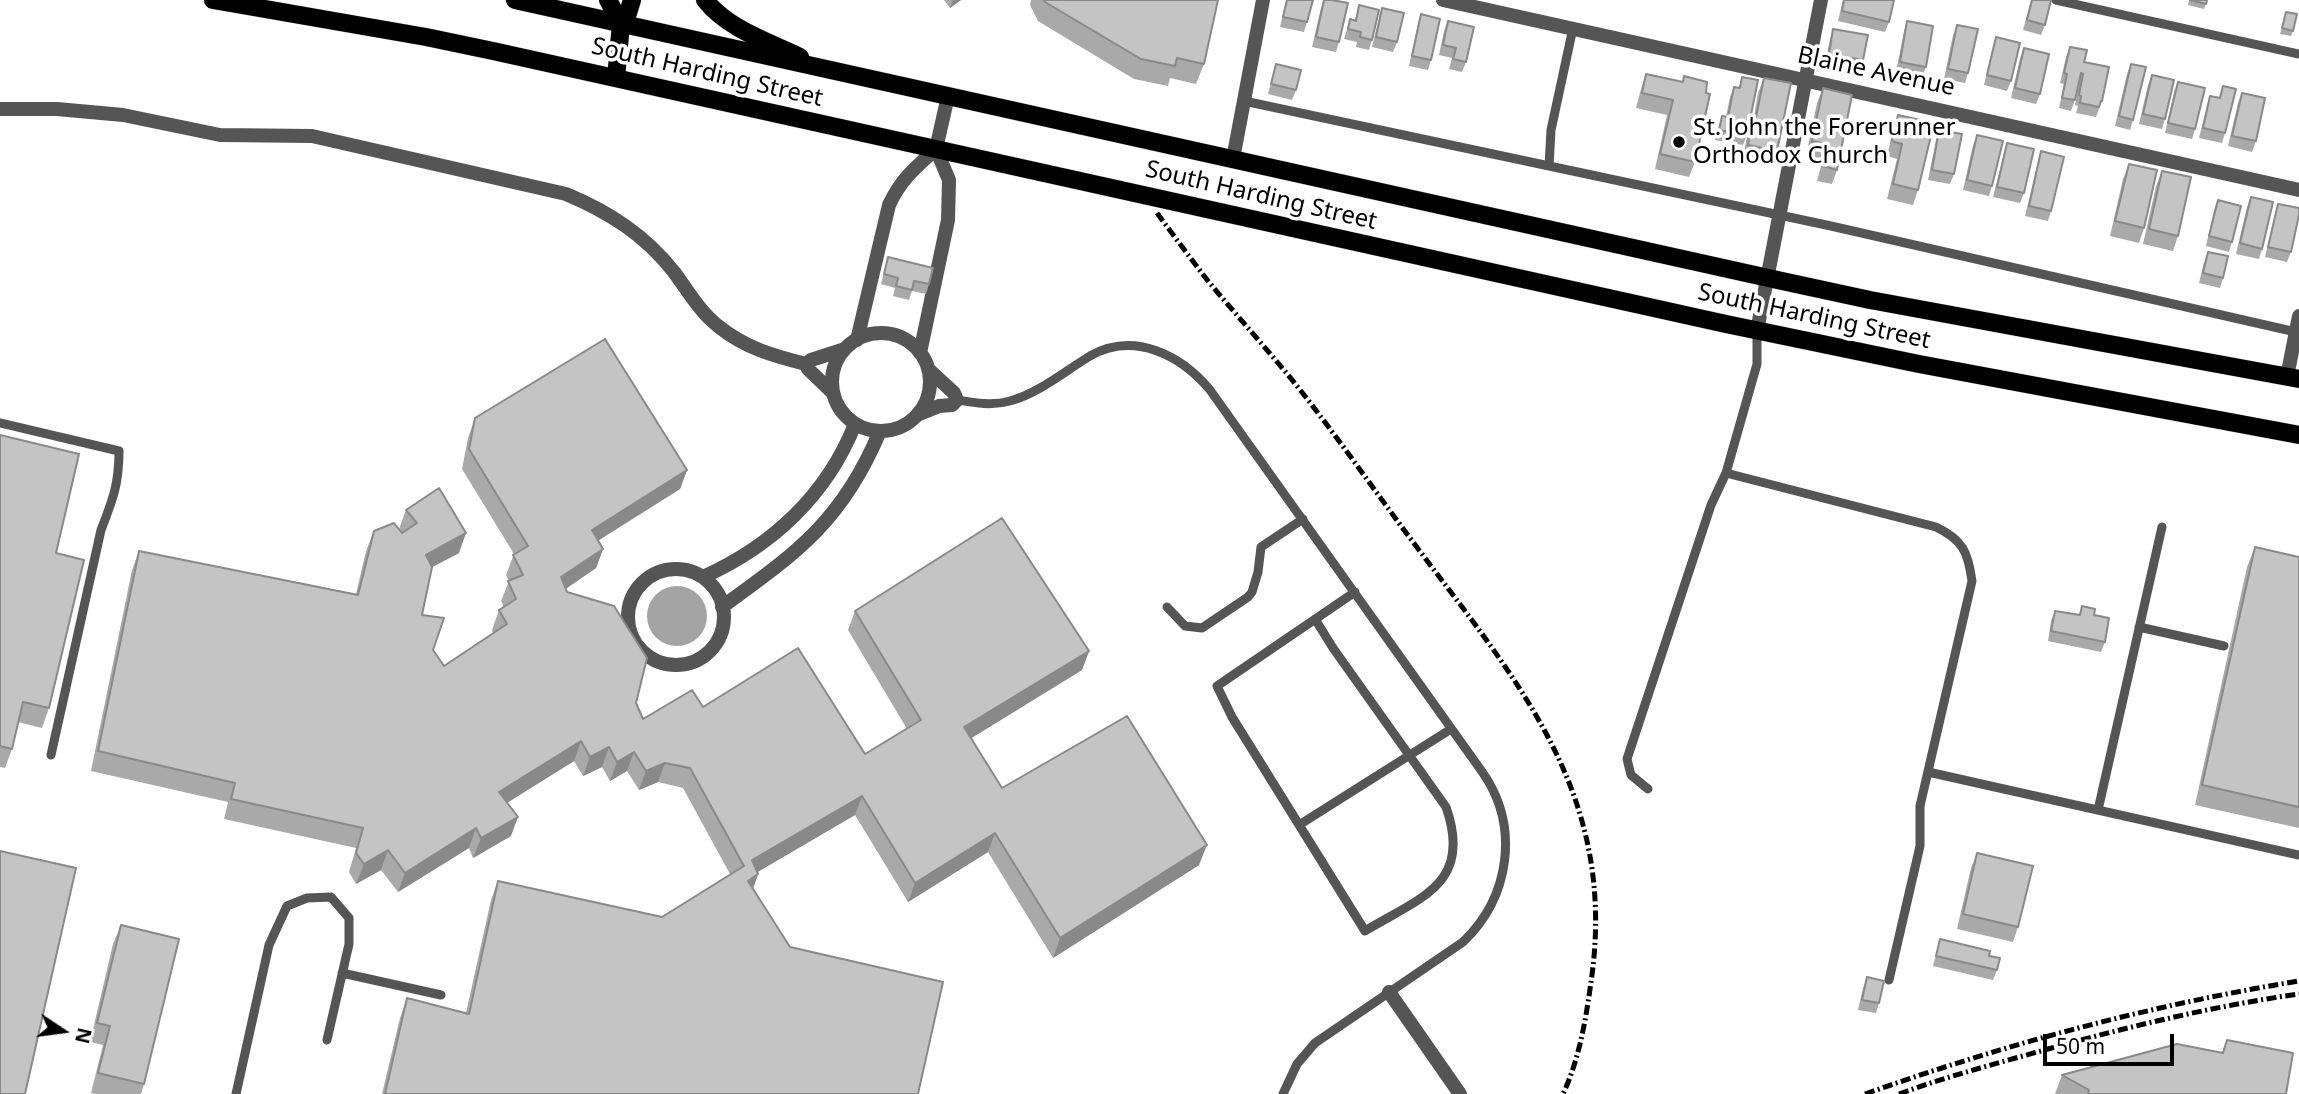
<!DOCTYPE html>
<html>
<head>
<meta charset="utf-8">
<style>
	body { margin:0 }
	#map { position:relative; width:2299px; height:1094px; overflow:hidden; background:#fff; font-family:"Noto Sans",sans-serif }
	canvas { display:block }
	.north { position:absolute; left:28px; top:996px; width:70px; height:70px; -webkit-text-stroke:5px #fff; paint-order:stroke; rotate:103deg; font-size:19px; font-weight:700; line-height:28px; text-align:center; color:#000 }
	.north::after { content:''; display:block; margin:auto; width:24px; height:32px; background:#000; clip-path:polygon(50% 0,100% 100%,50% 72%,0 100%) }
	.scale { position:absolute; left:2043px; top:1034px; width:131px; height:32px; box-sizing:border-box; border:4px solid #000; border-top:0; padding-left:9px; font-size:21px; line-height:24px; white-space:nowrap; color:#000; -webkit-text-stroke:5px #fff; paint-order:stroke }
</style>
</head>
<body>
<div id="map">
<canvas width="2299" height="1094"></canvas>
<div class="north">N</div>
<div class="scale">50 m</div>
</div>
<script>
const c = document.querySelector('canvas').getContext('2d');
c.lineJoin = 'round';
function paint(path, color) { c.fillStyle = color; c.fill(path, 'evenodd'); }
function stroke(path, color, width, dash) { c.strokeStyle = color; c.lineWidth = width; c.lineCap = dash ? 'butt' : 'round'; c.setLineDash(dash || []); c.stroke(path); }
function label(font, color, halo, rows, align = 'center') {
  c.font = font + ' "Noto Sans",sans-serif'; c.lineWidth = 7; c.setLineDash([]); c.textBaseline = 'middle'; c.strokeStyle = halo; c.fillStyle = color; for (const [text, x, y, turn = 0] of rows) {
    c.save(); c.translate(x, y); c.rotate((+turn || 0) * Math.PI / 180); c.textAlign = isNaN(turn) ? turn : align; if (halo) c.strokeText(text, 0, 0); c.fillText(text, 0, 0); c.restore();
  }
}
paint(new Path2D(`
	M647 616a30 30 0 1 1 60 0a30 30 0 1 1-60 0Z`), '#a3a3a3');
const primary = new Path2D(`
	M213,0L426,37L493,51L1726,324L1919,364L2299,435
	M515,0L1782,281L1870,300L2299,379
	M608,0L621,24
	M705,0C728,29 767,41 800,57
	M616,78L621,24L628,13L632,0`);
stroke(primary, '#dbdbdb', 19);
stroke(new Path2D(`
	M2056,0L2299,54
	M1244,101L1831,226L2296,332
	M1549,166L1551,130L1573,28
	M1757,331V364L1726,473L1936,527C1963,540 1968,552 1972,581L1920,806V846L1889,980
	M957,400C975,403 992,406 1010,401C1039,393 1065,371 1090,356C1134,331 1181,355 1210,390L1483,773C1520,827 1510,897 1463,942L1315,1043L1297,1064L1283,1094
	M0,423L119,451C119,484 113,499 101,530L51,755
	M1167,607L1185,626L1202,628L1248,597L1252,592L1258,572L1261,547L1303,519
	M1315,619L1333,648L1446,807C1473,884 1421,897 1365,931L1232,717L1217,686L1355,592
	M2139,627L2224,646
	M1928,772L2299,855
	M1648,789L1631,775L1627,759L1711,505L1726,473
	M2098,810L2162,527
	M1299,825L1451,729
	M342,973L441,995
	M236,1094L269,945L287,906L307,898L331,897L349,918V944L327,1040`), '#555', 9);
stroke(new Path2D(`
	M1443,0L2299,190
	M0,109H57L123,115L220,135L312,136L566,194C609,212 645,235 674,272C688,291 700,312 718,326C745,348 774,356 806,364L808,369L833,393
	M1233,159L1263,0
	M1757,331L1821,0
	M832 382a49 49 0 1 1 98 0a49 49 0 1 1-98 0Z
	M857,340L889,205C901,179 915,168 936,149
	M920,353L948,220L949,180L936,149L948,96
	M806,364L811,360L845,349
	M2287,377L2299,316
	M917,415L939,406L952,405L957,400L954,393L928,369
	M628 617a48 48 0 1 1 96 0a48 48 0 1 1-96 0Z
	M703,577C772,546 827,495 855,424
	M722,607C798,552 843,520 880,431
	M1389,992L1460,1094`), '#555', 14);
stroke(primary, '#000', 18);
stroke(new Path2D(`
	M1157,213C1174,236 1191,259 1208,281C1237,316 1268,350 1297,386C1336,435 1372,487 1410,538C1515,679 1619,792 1591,982C1586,1019 1579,1060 1563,1094
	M1865,1094C2006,1044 2151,1005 2299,981
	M1899,1094C1948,1076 1998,1063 2048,1049C2131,1026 2214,1006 2299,994`), '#000', 5, [10, 3.5, 2, 3.5]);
paint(new Path2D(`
	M944,0H961L950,8Z
	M1031,0H1218L1204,64L1196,84L1170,78L1168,86L1134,79L1038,21L1030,5Z
	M1286,0H1313L1307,22L1304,32L1280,27Z
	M1324,0L1339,42L1336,52L1312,47L1321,8Z
	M1843,0H1894L1889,22L1885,32L1838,21Z
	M2031,0H2051L2045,25L2041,35L2023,30Z
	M2189,0H2207L2204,9L2188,5Z
	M1359,5L1372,40L1369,50L1356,47L1357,42L1344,39L1350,19L1355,20Z
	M1382,8L1397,42L1393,52L1372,47L1379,18Z
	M2286,12L2293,31L2291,36L2280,34Z
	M1421,14L1431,60L1428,70L1409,66L1418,24Z
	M1448,21L1466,62L1462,72L1449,69L1452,58L1439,55L1444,31Z
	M1907,21L1926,67L1922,77L1896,72L1904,31Z
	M1957,25L1968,73L1965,83L1944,79L1953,35Z
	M1833,29L1863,60L1860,70L1825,64L1830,39Z
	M1996,37L2011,81L2007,91L1984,85L1993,47Z
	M2070,47L2084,62L2102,101L2096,117L2076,113L2078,106L2075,105L2079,84H2078L2075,100L2071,111L2059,108L2064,84L2060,83L2066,57Z
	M2024,48L2040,94L2036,104L2011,98L2020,58Z
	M1276,64L1296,90L1292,100L1268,94Z
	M2131,64L2133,120L2130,130L2115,126L2127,74Z
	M1646,74L1682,82L1684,76L1695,162L1689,177L1655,169L1667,115L1636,108L1641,89Z
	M2152,75L2165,119L2162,129L2139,124L2148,85Z
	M1742,77L1747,135L1743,145L1715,140L1722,116L1726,117L1730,97L1734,87L1739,88Z
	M1764,78L1777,151L1771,166L1742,160L1747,137L1753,122L1758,93Z
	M2178,82L2195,129L2192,139L2165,133L2174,92Z
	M2223,86L2225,133L2222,143L2199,138L2207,106L2210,96L2219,98Z
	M1823,88L1837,170L1832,184L1817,181L1823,159L1806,156L1817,103Z
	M2242,93L2256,141L2252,152L2228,146L2238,103Z
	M1898,115L1918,190L1913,205L1887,199L1897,159L1887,156L1893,130Z
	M1939,130L1954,174L1950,184L1928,180L1936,140Z
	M1977,135L1992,186L1989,196L1963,190L1973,145Z
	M2007,143L2024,193L2020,203L1993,197L2004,153Z
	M2041,151L2051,211L2048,221L2025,216L2038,162Z
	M2129,164L2144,228L2139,243L2110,236L2123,179Z
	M2162,171L2178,236L2173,251L2143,244L2156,186Z
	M2251,197L2262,249L2259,259L2236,254L2247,207Z
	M2218,200L2232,242L2229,252L2206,246L2214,210Z
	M2278,204L2291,252L2287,262L2265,257L2275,214Z
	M2208,252L2223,278L2220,288L2199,283L2204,262Z
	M888,257L929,284L926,294L912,291L909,300L893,296L895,288L881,284Z
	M475,418L687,470L680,489L598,541L603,549L596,568L566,589L636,703L643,719L703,707L865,754L907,729L848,630L855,611L1089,651L1082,670L971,738L1002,788L1199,865L1053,958L988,852L908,902L855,815L757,872L758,874L753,889L790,947L918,1094H382L400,1018L407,998L466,1013L491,900L498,881L662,917L730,874L683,788L658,782L639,790L627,771L610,781L602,767L583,776L574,761L507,803L511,836L473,858L469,848L398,892L381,870L356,884L349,872L356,848L224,819L228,802L91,771L132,570L139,551L356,594L366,551L374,531L399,529L406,510L459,553L432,567L422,615L433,650L444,666L493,633L492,630L499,610L504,607L501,601L509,581L506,575L514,554L462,469L468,438Z
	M0,435L56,553L49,708L42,728L18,722L12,749L5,768L0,767Z
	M2255,547L2299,557V828L2195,805L2247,567Z
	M2082,606L2094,615L2105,642L2101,652L2048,641L2051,621L2055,611L2079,615Z
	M1977,853L2018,927L2013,942L1957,929L1971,868Z
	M121,925L144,1084L141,1094H96L91,1093L103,1045L90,1042L113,944Z
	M1940,939L1989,956L1997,970L1993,980L1933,966Z
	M1867,977L1879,1003L1876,1013L1858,1010L1863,988Z
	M2227,1040L2286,1094H2055L2062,1075L2222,1053Z`), '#a9a9a9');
paint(new Path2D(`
	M953,0H961L950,8Z
	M687,470L680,489L584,549L592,530Z
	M466,533L459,553L419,574L426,555Z
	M603,549L596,568L553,597L561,577Z
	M1089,651L1082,670L957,747L964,727Z
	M581,741L574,761L492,812L499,792Z
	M609,747L602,767L583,776L590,757Z
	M634,752L627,771L610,781L617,762Z
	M665,763L658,782L639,790L646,771Z
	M862,796L855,815L744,880L752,860Z
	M518,817L511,836L473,858L481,838Z
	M476,828L469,848L398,892L405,873Z
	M995,833L988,852L908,902L915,883Z
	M1207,845L1199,865L1053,958L1060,938Z
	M388,850L381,870L356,884L364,864Z
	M758,874L751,894L748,881Z`), '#898989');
const building = new Path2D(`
	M1044,0H1218L1204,64L1177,58L1175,66L1141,59L1045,2Z
	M1287,0H1313L1307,22L1283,17Z
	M1324,0H1332L1348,3L1339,42L1316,37Z
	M1844,0H1894L1889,22L1842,11Z
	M2032,0H2051L2045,25L2027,20Z
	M2190,0H2207L2206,4Z
	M1359,5L1379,10L1372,40L1360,37L1361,32L1348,29L1350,19L1356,21Z
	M1382,8L1404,13L1397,42L1376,37Z
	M2286,12L2297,14L2293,31L2282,28Z
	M1421,14L1440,19L1431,60L1412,56Z
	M1448,21L1474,27L1466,62L1453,59L1456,48L1443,45Z
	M1907,21L1933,26L1926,67L1900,62Z
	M1957,25L1978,29L1968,73L1948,69Z
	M1833,29L1868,35L1863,60L1829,54Z
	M1996,37L2020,43L2011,81L1987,75Z
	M2070,47L2087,50L2084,62L2109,67L2102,101H2101L2099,107L2080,103L2081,96L2079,95L2083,74L2081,73L2075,100L2062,98L2067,74L2064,73Z
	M2024,48L2049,54L2040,94L2015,88Z
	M1276,64L1301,70L1296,90L1271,84Z
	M2131,64L2146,67L2133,120L2119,116Z
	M1646,74L1683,82L1684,76L1707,82L1706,93L1710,94L1695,162L1660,154L1673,100L1642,93Z
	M2152,75L2174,80L2165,119L2143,114Z
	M1742,77L1758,80L1747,135L1719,130L1722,116L1728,117L1734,87L1740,88Z
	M1764,78L1791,83L1777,151L1748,145L1752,122H1755Z
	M2178,82L2205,88L2195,129L2168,123Z
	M2223,86L2236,89L2225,133L2203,128L2210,96L2220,98Z
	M1823,88L1852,95L1837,170L1823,166L1828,144L1812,141Z
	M2242,93L2265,98L2256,141L2232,136Z
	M1898,115L1934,123L1918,190L1893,184L1902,144L1892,141Z
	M1939,130L1962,134L1954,174L1932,170Z
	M1977,135L2003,141L1992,186L1967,180Z
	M2007,143L2034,149L2024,193L1997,187Z
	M2041,151L2064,157L2051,211L2029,206Z
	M2129,164L2157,170L2144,228L2115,221Z
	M2162,171L2191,177L2178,236L2149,229Z
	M2251,197L2273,202L2262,249L2240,243Z
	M2218,200L2241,206L2232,242L2209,236Z
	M2278,204L2299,208V215L2291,252L2268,247Z
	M2208,252L2228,256L2223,278L2203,273Z
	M888,257L933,268L929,284L914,281L912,290L896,286L898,278L884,274Z
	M605,339L687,470L592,530L603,549L561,577L567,592L614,606L647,658L636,703L643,719L692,690L703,707L798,648L865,754L921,720L855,611L1002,518L1089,651L964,727L1002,788L1127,716L1207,845L1060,938L995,833L915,883L862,796L752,860L758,874L748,881L790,947L943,982L918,1094H385L407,998L469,1014L498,881L662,917L744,866L690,768L665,763L646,771L634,752L617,762L609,747L590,757L581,741L499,792L518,817L481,838L476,828L405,873L388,850L364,864L356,853L363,828L231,799L235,783L98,751L139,551L358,595L374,531L394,523L402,533L417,523L406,510L439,488L466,533L426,555L432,567L422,615L444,618L433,650L444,666L507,624L499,610L516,599L508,581L523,575L513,555L528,546L469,449L475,418Z
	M0,435L79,454L56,553L84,560L49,708L23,702L12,749L0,746Z
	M2255,547L2299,557V807L2202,785Z
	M2082,606L2095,609L2094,615L2109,618L2105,642L2051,631L2055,611L2080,615Z
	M0,851L76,868L25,1094H0Z
	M1977,853L2033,866L2018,927L1963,914Z
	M121,925L179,939L144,1084L98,1073L110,1026L97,1023Z
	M1940,939L1990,951L1989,956L2000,958L1997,970L1936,956Z
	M1867,977L1884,981L1879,1003L1862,1000Z
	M2227,1040L2293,1053L2286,1094H2088L2089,1090L2062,1075L2177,1044L2223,1053Z`);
paint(building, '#c4c4c4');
stroke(building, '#898989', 2);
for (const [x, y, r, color] of [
	[1679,142,7,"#000"]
]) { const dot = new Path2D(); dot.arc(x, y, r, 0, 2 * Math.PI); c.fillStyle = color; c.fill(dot); stroke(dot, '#fff', 2.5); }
label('24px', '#000', '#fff', [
	["Blaine Avenue",1876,72,12],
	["South Harding Street",707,73,13],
	["South Harding Street",1261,196,13],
	["South Harding Street",1814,317,12]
]);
label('24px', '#000', '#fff', [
	["St. John the Forerunner",1693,128],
	["Orthodox Church",1693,156]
], 'left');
</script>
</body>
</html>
